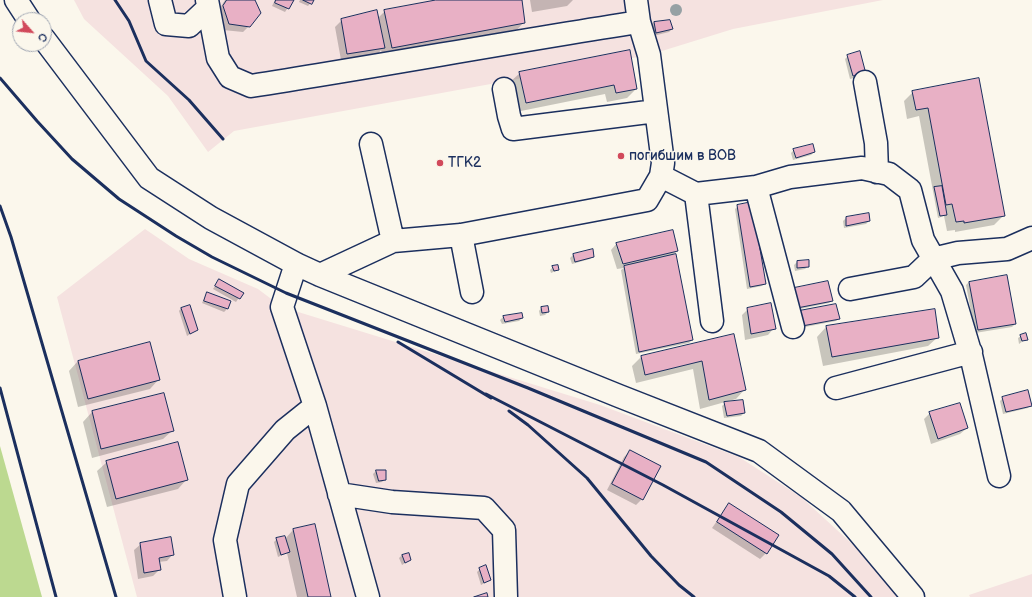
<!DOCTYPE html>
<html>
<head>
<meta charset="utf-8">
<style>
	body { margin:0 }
	#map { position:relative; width:1032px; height:597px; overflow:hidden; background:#fbf7ec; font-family:"Balsamiq Sans",sans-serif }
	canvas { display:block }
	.north { position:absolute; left:12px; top:12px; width:40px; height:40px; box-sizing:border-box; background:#fbf7ec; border:1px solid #a1a7b3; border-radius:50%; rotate:117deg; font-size:11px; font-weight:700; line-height:16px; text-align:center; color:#1b2f5e }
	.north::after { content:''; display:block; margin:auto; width:14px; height:18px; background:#d1495b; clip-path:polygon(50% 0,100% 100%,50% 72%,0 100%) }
</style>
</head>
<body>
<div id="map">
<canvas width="1032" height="597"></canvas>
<div class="north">С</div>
</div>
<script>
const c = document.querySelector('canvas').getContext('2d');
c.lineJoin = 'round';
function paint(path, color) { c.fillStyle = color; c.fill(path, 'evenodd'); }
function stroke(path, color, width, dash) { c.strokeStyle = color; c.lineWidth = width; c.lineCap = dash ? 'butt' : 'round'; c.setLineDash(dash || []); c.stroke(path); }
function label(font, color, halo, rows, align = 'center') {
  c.font = font + ' "Balsamiq Sans",sans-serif'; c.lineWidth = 3; c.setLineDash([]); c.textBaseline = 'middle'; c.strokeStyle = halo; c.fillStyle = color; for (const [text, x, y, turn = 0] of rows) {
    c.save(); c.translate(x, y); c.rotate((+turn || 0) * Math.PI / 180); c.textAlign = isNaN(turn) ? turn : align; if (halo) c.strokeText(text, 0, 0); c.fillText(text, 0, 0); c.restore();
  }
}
paint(new Path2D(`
	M74,0H883L733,29L649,55L234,131L208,152L168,96L84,19Z
	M145,229L189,259L258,289L282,307L600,405L739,457L801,497L861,552L898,597H137L57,297Z
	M1032,574V597H970L969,595Z`), '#f5e2e0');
paint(new Path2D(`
	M0,446L42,597H0Z`), '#bcd990');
paint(new Path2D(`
	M225,0H254L249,26L243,32L223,30L217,13Z
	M275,0H293L285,12L272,6Z
	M300,0H313L308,6L299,2Z
	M442,0H521L524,22L515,32L383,57L381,50L378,54L341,60L335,27L342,20L378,18L385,11Z
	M530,0H573L567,6L532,12Z
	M654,22L672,29L669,32L653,36L651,25Z
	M629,51L636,89L627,98L607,102L605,94L516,112L510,82L520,73Z
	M848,56L862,76L850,79L845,59Z
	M978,80L1004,215L994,225L955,232V230L947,231L944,216L938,218L919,116L907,119L904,101L913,92Z
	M794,150L814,152L811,155L793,160L791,153Z
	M738,206L764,284L762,286L747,289L735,209Z
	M846,218L869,221L866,224L844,228L843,221Z
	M617,243L677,251L672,256L692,340L689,343L636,354L621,270L624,268L617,269L611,250Z
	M592,250L593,256L590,259L572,264L570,258L573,255Z
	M808,261V266L805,269L795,271L794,265L797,262Z
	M553,267L558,270L551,273L550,270Z
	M219,280L242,293L236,302L213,289Z
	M969,282L1015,324L1012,327L975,333L966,285Z
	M791,291L832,300L829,303L795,310Z
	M207,293L227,309L224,312L202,303Z
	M181,308L197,330L187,336L179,311Z
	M541,308L548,312L545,315L540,316L539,311Z
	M748,309L774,328L768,335L745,340L742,315Z
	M934,310L938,337L928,346L823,366L817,337L826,327Z
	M797,315L839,318L836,321L800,328Z
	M503,317L522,318L519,321L502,324L500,320Z
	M733,336L745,389L736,399L700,409L693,369L636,383L632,366L641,357Z
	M1021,336L1026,339L1019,344L1018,338Z
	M78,361L159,379L150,389L78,407L69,371Z
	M163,394L173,430L163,439L92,458L83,422L92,412Z
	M1003,398L1030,405L1028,408L1003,414L1000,401Z
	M725,403L744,413L741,416L724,418L722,406Z
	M930,413L967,428L960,434L931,444L924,419Z
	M630,451L642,499L636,505L607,490L624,457Z
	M107,462L187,479L178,489L107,507L97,471Z
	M376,471H385V479L382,482L376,483L373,474Z
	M729,504L766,553L760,559L712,528Z
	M314,525L330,597H297L287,553L278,557L274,542L277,539H285L293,530Z
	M141,544L173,554L167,561L158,562L160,569L153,576L138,579L134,550Z
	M402,555L410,560L402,565L399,558Z
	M480,569L490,580L481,585L477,572Z`), '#0003');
const building = new Path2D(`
	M227,0H255L261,13L250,27L229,24L223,6Z
	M276,0H294L289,9L275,3Z
	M303,0H314L312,4Z
	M436,0H522L525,23L392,48L384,10Z
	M377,10L385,48L347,54L341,19Z
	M670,20L673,29L656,33L654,22Z
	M630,50L637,89L616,93L614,85L526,103L519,72Z
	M860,51L866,74L853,76L847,55Z
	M979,78L1005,216L964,223V221L956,222L952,204L946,205L928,108L916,110L912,91Z
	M813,144L815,152L796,158L793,149Z
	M942,186L947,215L940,216L934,187Z
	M752,202L766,284L750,287L737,205Z
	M869,213L870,221L846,226V217Z
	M673,230L678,251L623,264L616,243Z
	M593,249L594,257L575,262L573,254Z
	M676,254L693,340L639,352L624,266Z
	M809,260V267L797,268V261Z
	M558,265L559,270L554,271L552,266Z
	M1007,275L1016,324L978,330L969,282Z
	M219,279L244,293L240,299L215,286Z
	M828,281L833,301L797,308L794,288Z
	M207,292L231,301L228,309L204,301Z
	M771,303L776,329L751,334L747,308Z
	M836,304L840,319L802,326L799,311Z
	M190,305L198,330L190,334L181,308Z
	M548,306L549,312L542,313L541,307Z
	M935,309L939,338L832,357L826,326Z
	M522,313L523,318L505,322L503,316Z
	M1026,333L1028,340L1022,341L1020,335Z
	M734,334L746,390L709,400L702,361L645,375L641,356Z
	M150,342L160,380L88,399L78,361Z
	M1028,390L1032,406L1006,412L1002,397Z
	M164,393L174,431L101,449L92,411Z
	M743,400L745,413L727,416L724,402Z
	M960,403L968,428L938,439L929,412Z
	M178,442L188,480L116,499L106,461Z
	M630,450L661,466L643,500L612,484Z
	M376,470H386V480L379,481Z
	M729,503L779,535L767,554L717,522Z
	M315,524L331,597H308L293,529Z
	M285,536L290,552L281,555L276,538Z
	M171,537L174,555L159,558L161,570L144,573L140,543Z
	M409,553L411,560L405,563L402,555Z
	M486,565L491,580L484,583L479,568Z
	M487,593L488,597H474Z`);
paint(building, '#e8b0c5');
stroke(building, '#1b2f5e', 1);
const minor = new Path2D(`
	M16,0L29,20
	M160,0L166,24L189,26L206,10
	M207,0L218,58L230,77L251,86C380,66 509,42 639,22
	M44,39L149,178L211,218L296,264L320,275L619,396L759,451L841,511L913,597
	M865,82L876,143L877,172
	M504,89L509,116L513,129L656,111
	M371,144L393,241
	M661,176L696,194L756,187L790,177L862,168L889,174L910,190L923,240L952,291L971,355L999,476
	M756,187L793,327
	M696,194L712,321
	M461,235L472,292
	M296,264L282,307L315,406L368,597
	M320,275L393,241L461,235L647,200L661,176L663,163L649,55L639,22L636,0
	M850,289L914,277L933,259L958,253L1007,249L1032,238
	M836,388L971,352
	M339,494L392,502L484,508L504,530L506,597
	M235,597L225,540L238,484L285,430L315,406`);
stroke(minor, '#1b2f5e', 25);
stroke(minor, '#fbf7ec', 22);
stroke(new Path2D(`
	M115,0L129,21L146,61L189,100L223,139
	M0,78L37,121L72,159L119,199L176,236L212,257L286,293L528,388L706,462L781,512L832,554L871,597
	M0,206L11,237L116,597
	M398,342L491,398
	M0,388L56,597
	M486,394L663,485L829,576L855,597
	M509,411L528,425L587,478L651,556L679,585L694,597`), '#1b2f5e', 3);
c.fillStyle = '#96a1a4';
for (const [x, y] of [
	[676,10]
]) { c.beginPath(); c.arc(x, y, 6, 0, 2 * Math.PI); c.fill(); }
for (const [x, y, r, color] of [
	[621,156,4,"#d1495b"],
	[440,163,4,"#d1495b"]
]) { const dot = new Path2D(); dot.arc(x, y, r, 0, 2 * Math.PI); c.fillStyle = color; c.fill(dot); stroke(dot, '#fbf7ec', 1.5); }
label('14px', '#1b2f5e', '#fbf7ec', [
	["погибшим в ВОВ",629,156],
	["ТГК2",448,163]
], 'left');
</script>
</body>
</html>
